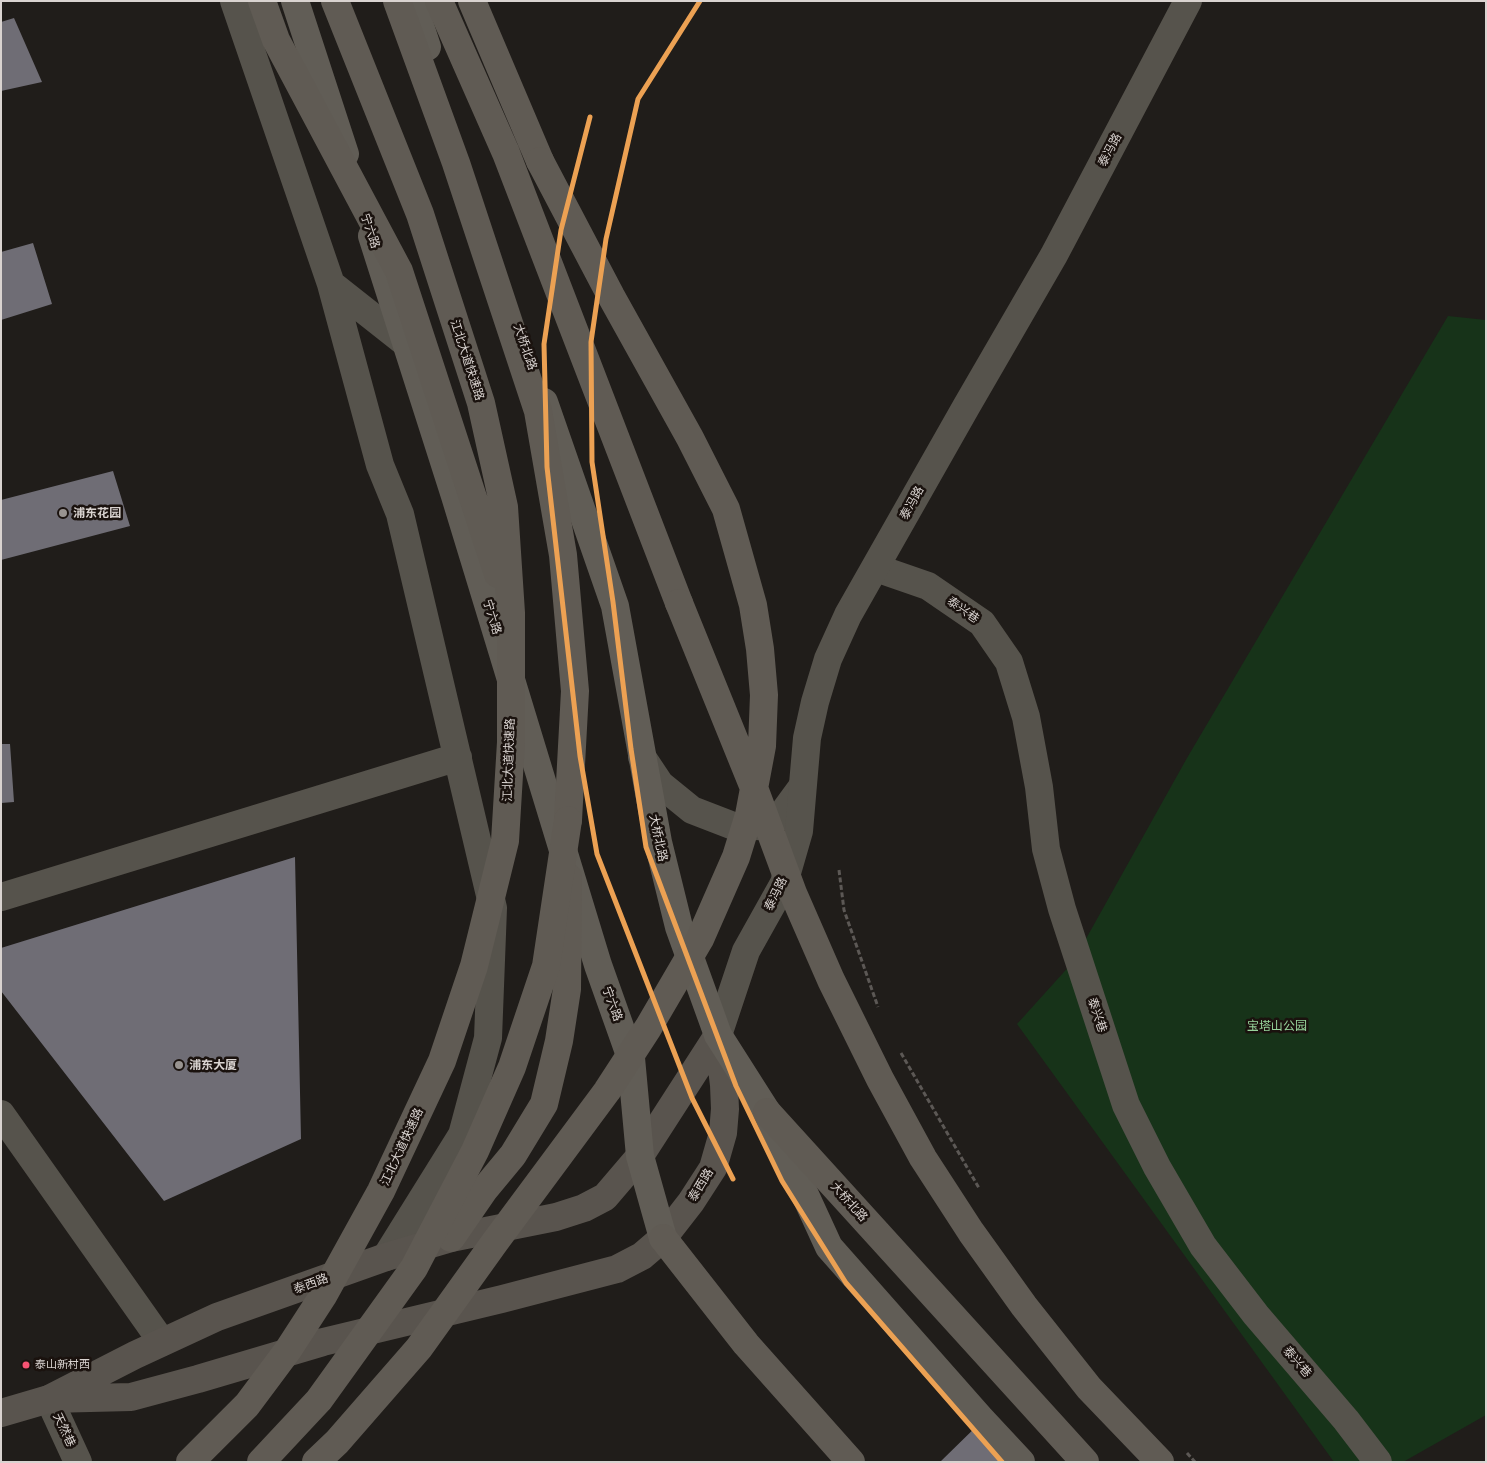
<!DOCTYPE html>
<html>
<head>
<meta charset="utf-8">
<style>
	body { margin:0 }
	#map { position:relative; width:1487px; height:1463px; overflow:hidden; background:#201d1a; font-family:Inter,sans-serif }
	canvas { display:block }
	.frame { position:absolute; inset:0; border:2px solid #d9d3d0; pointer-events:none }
</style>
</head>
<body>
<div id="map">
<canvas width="1487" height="1463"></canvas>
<div class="frame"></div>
</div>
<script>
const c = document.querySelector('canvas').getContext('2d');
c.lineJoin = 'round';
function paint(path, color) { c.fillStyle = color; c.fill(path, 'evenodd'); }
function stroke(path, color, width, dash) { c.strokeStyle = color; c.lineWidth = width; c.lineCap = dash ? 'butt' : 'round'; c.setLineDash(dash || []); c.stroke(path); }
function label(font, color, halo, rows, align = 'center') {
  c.font = font + ' Inter,"Noto Sans SC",sans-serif'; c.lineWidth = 5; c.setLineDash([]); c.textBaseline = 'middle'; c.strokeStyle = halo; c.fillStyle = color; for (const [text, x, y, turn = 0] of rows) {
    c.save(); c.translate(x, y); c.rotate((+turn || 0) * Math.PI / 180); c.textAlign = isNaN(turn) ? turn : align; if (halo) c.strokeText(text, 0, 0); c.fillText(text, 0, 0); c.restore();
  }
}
paint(new Path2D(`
	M1448,316L1486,320V1415L1403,1462H1334L1017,1024L1073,962L1187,758Z`), '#173319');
paint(new Path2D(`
	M14,18L42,82L1,91V22Z
	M33,243L52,304L1,320V252Z
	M113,471L130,526L1,560V500Z
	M1,744H10L14,802L1,803Z
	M295,857L301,1139L164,1201L1,991V948Z
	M985,1418L1027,1462H940Z`), '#6f6d75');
stroke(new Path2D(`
	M839,870L844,910L878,1007
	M901,1053L979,1188
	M1187,1453L1195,1462`), '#5c5855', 3, [5, 2.5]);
stroke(new Path2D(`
	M234,1L331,284L380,465L400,514L493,908L488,1038L462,1135L386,1257
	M331,284L407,344
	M876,568L928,586L982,623L1009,662L1026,717L1039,787L1046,849L1062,909L1126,1105L1157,1167L1203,1246L1256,1315L1346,1420L1378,1462
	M642,757L660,784L692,810L736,827L759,826L780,817L802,787
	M1,897L458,757
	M1,1114L162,1342
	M49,1399L78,1462`), '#56534c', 28);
stroke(new Path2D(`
	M718,1035L746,951L784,883L799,831L807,738L815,702L828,659L848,615L966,407L1054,255L1188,1`), '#56534c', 28);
stroke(new Path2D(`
	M49,1399L131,1397L198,1379L323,1342L502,1299L617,1269L642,1256L663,1238L691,1202L713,1168L723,1133L725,1109L724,1085L718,1035
	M1,1413L49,1399L135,1355L217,1317L386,1257L451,1238L556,1217L584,1208L605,1197L640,1156L718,1035`), '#59544e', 28);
stroke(new Path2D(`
	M295,1L345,154
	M412,1L427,47
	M372,236L455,496L598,965L631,1058L640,1156L663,1238
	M544,402L615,606L658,842L679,927L718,1035L767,1112L829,1247L980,1418L1021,1462`), '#615d56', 28);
stroke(new Path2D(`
	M397,1L456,163L538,411L563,555L575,691L568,820
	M439,1L506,153L679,603
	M472,1L540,161
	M767,1112L1085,1462
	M451,1238L484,1190L513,1155L544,1104L559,1041L567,989L568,877
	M663,1238L746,1344L851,1462`), '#605b54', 28);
stroke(new Path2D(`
	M262,1L276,40L399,271L498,574
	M679,603L756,793L793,893L831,980L880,1079L923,1158L971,1232L1024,1306L1089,1388L1160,1462
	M190,1462L247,1405L288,1350L323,1296L381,1191L442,1061L474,966L505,841L511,742V613L504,507L481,403L420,214L335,1
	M261,1462L319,1400L414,1268L475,1151L512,1067L546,966L568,820
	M316,1462L337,1442L419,1348L495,1242L607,1091L648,1028L700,939L736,857L749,815L762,746L764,695L760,649L753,605L726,509L690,438L611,296L540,161`), '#605b54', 28);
stroke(new Path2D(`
	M700,1L638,99L606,239L591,342L592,462L613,602L631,749L646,847L736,1086L782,1181L846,1283L1002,1462
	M590,117L561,230L544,344L547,467L580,756L597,854L692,1098L733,1179`), '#eca153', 5);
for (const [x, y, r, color] of [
	[63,513,5,"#989390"],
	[179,1065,5,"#989390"],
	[26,1365,4.5,"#f65372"]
]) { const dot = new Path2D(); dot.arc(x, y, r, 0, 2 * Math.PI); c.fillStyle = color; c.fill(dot); stroke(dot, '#1a120e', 2); }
label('11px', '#d9d3d0', '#1a120e', [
	["泰山新村西",35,1365]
], 'left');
label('12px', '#d9d3d0', '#1a120e', [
	["泰冯路",1110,150,-62],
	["宁六路",370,231,72],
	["大桥北路",525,347,71],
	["江北大道快速路",467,360,72],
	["泰冯路",912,503,-61],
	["泰兴巷",963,610,35],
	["宁六路",492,617,73],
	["江北大道快速路",509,760,-88],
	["大桥北路",658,838,78],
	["泰冯路",776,894,-64],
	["宁六路",612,1004,70],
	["泰兴巷",1097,1015,72],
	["江北大道快速路",402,1147,-65],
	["泰西路",701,1185,-59],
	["大桥北路",849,1202,48],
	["泰西路",311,1284,-20],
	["泰兴巷",1297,1362,49],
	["天然巷",64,1430,65]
]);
label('bold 12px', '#d9d3d0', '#1a120e', [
	["浦东花园",73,513],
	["浦东大厦",189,1065]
], 'left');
label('12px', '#98d49b', '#1a120e', [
	["宝塔山公园",1277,1026]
]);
</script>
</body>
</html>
